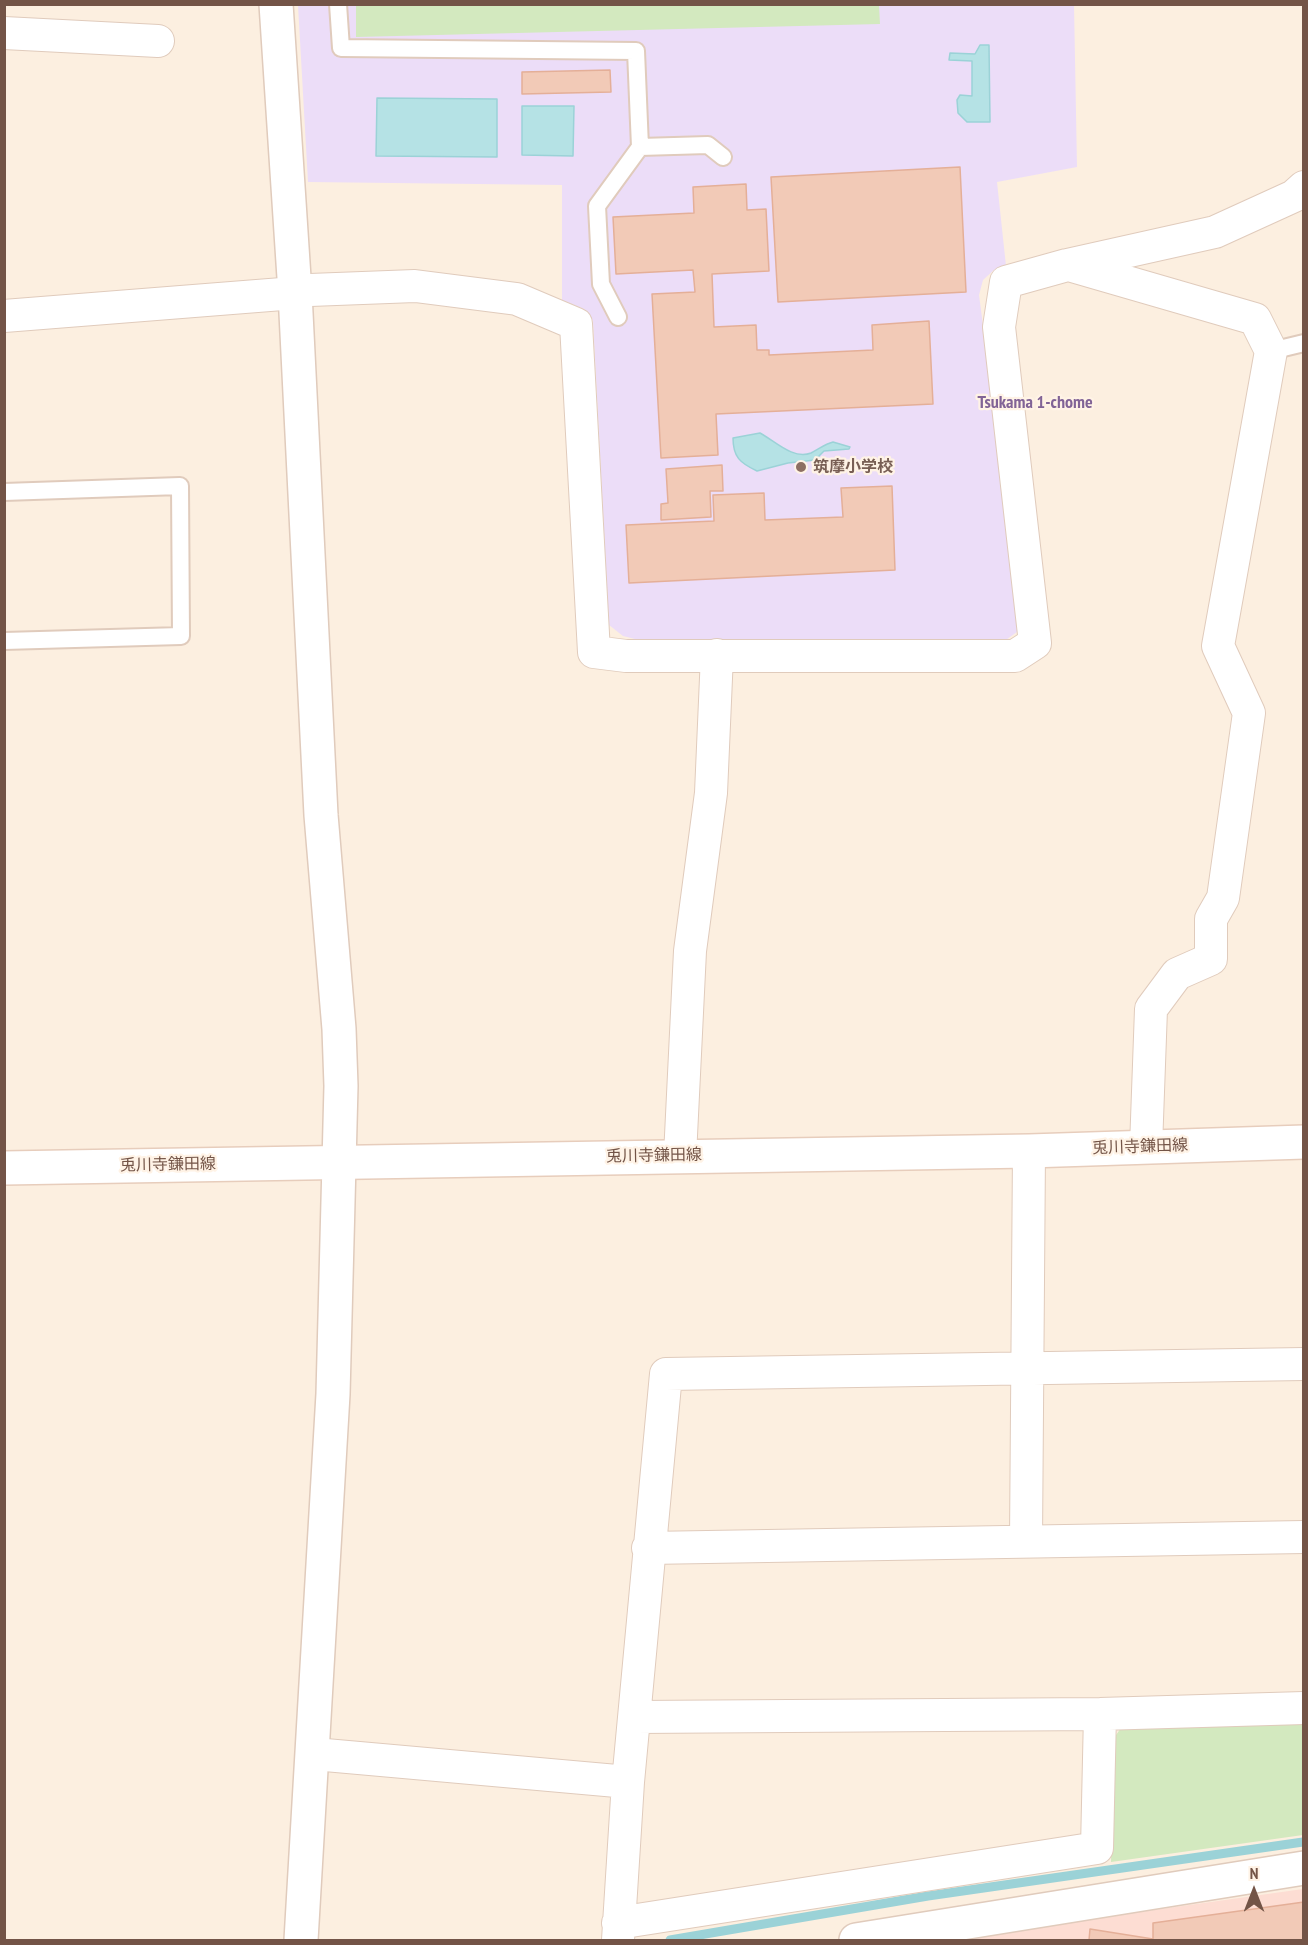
<!DOCTYPE html>
<html>
<head>
<meta charset="utf-8">
<style>
	body { margin:0 }
	#map { position:relative; width:1308px; height:1945px; overflow:hidden; background:#fcefe0; font-family:"PT Sans Narrow",sans-serif }
	canvas { display:block }
	.frame { position:absolute; inset:0; border:6px solid #735447; pointer-events:none }
	.north { position:absolute; left:1224px; top:1861px; width:60px; height:60px; -webkit-text-stroke:4px #fff3e6; paint-order:stroke; rotate:0deg; font-size:16px; font-weight:700; line-height:24px; text-align:center; color:#735447 }
	.north::after { content:''; display:block; margin:auto; width:21px; height:27px; background:#735447; clip-path:polygon(50% 0,100% 100%,50% 72%,0 100%) }
</style>
</head>
<body>
<div id="map">
<canvas width="1308" height="1945"></canvas>
<div class="frame"></div>
<div class="north">N</div>
</div>
<script>
const c = document.querySelector('canvas').getContext('2d');
c.lineJoin = 'round';
function paint(path, color) { c.fillStyle = color; c.fill(path, 'evenodd'); }
function stroke(path, color, width, dash) { c.strokeStyle = color; c.lineWidth = width; c.lineCap = dash ? 'butt' : 'round'; c.setLineDash(dash || []); c.stroke(path); }
function label(font, color, halo, rows, align = 'center') {
  c.font = font + ' "PT Sans Narrow","Noto Sans JP",sans-serif'; c.lineWidth = 4.5; c.setLineDash([]); c.textBaseline = 'middle'; c.strokeStyle = halo; c.fillStyle = color; for (const [text, x, y, turn = 0] of rows) {
    c.save(); c.translate(x, y); c.rotate((+turn || 0) * Math.PI / 180); c.textAlign = isNaN(turn) ? turn : align; if (halo) c.strokeText(text, 0, 0); c.fillText(text, 0, 0); c.restore();
  }
}
paint(new Path2D(`
	M1303,1889V1940H941Z`), '#fdddd3');
paint(new Path2D(`
	M298,5H1074L1077,167L997,182L1006,266L994,270L983,280L979,295L1021,615L1017,632L1003,642L643,641L623,636L609,625L593,321L584,309L562,300V185L308,182Z`), '#ecddf8');
paint(new Path2D(`
	M879,5L880,24L356,37V5Z
	M1303,1723V1835L1111,1862L1114,1738L1123,1725Z`), '#d3e9bf');
const water = new Path2D(`
	M980,45H989L990,122H967L958,113L957,100L960,95L972,96V61L949,60L950,53L975,54Z
	M377,98L497,99V157L376,156Z
	M522,106H574L573,156L522,155Z
	M760,433C775,441 793,460 811,453C819,449 825,444 833,442L850,447L849,449L824,451L815,460L788,463L757,471C740,463 733,457 733,438Z`);
paint(water, '#b5e2e5');
stroke(water, '#9bd2d7', 1.5);
stroke(new Path2D(`
	M670,1940L928,1896L1303,1842`), '#9bd2d7', 9);
const building = new Path2D(`
	M610,70L611,92L522,94V72Z
	M960,167L966,292L778,302L771,177Z
	M746,184L747,210L766,209L769,271L712,274L714,327L756,325L757,350H769V355L873,350L872,325L929,321L933,404L716,414L718,455L661,458L652,294L695,292L693,270L616,274L613,217L694,213L693,187Z
	M722,465L723,491H710L711,517L661,520V504L668,503L666,469Z
	M892,486L895,570L629,583L626,525L714,521L713,495L764,493L765,520L843,517L841,488Z
	M1304,1902V1940H1089L1090,1929L1153,1939V1923Z`);
paint(building, '#f2cab7');
stroke(building, '#e4af98', 1.5);
const service = new Path2D(`
	M338,4L341,48L636,51L640,147
	M618,317L601,284L597,206L640,147L708,145L723,157
	M1271,351L1304,343
	M4,492L180,486L181,636L4,641`);
const minor = new Path2D(`
	M4,33L158,41
	M1072,266L1255,319L1271,351L1218,646L1249,713L1223,898L1211,919V959L1177,974L1151,1009L1146,1147
	M4,316L295,293L310,290L415,286L517,299L576,324L594,652L626,656H1015L1035,643L999,327L1006,282L1067,265L1215,232L1294,196L1304,187
	M680,1156L690,951L711,793L717,655
	M1026,1540L1029,1151
	M648,1548L1304,1537
	M635,1717L1100,1714L1304,1708
	M314,1754L628,1782
	M618,1923L1097,1848L1100,1714
	M618,1940L628,1782L666,1374L1304,1364`);
const tertiary = new Path2D(`
	M276,4L295,293L321,815L339,1029L341,1086L333,1394L301,1940
	M856,1940L1304,1868`);
const secondary = new Path2D(`
	M4,1168L1029,1151L1304,1142`);
stroke(service, '#e0cbbc', 20);
stroke(minor, '#e0cbbc', 34);
stroke(tertiary, '#e0cbbc', 36);
stroke(secondary, '#e7cdbc', 36);
stroke(service, '#fff', 16);
stroke(minor, '#fff', 32);
stroke(tertiary, '#fff', 33);
stroke(secondary, '#fff', 33);
for (const [x, y, r, color] of [
	[801,467,6,"#8d6e63"]
]) { const dot = new Path2D(); dot.arc(x, y, r, 0, 2 * Math.PI); c.fillStyle = color; c.fill(dot); stroke(dot, '#fff3e6', 2); }
label('bold 16px', '#785e54', '#fff3e6', [
	["筑摩小学校",813,467]
], 'left');
label('16px', '#735447', '#fff3e6', [
	["兎川寺鎌田線",1140,1147,-2],
	["兎川寺鎌田線",654,1156,-1],
	["兎川寺鎌田線",168,1165,-1]
]);
label('bold 18px', '#816396', '#fff3e6', [
	["Tsukama 1-chome",1035,403]
]);
</script>
</body>
</html>
